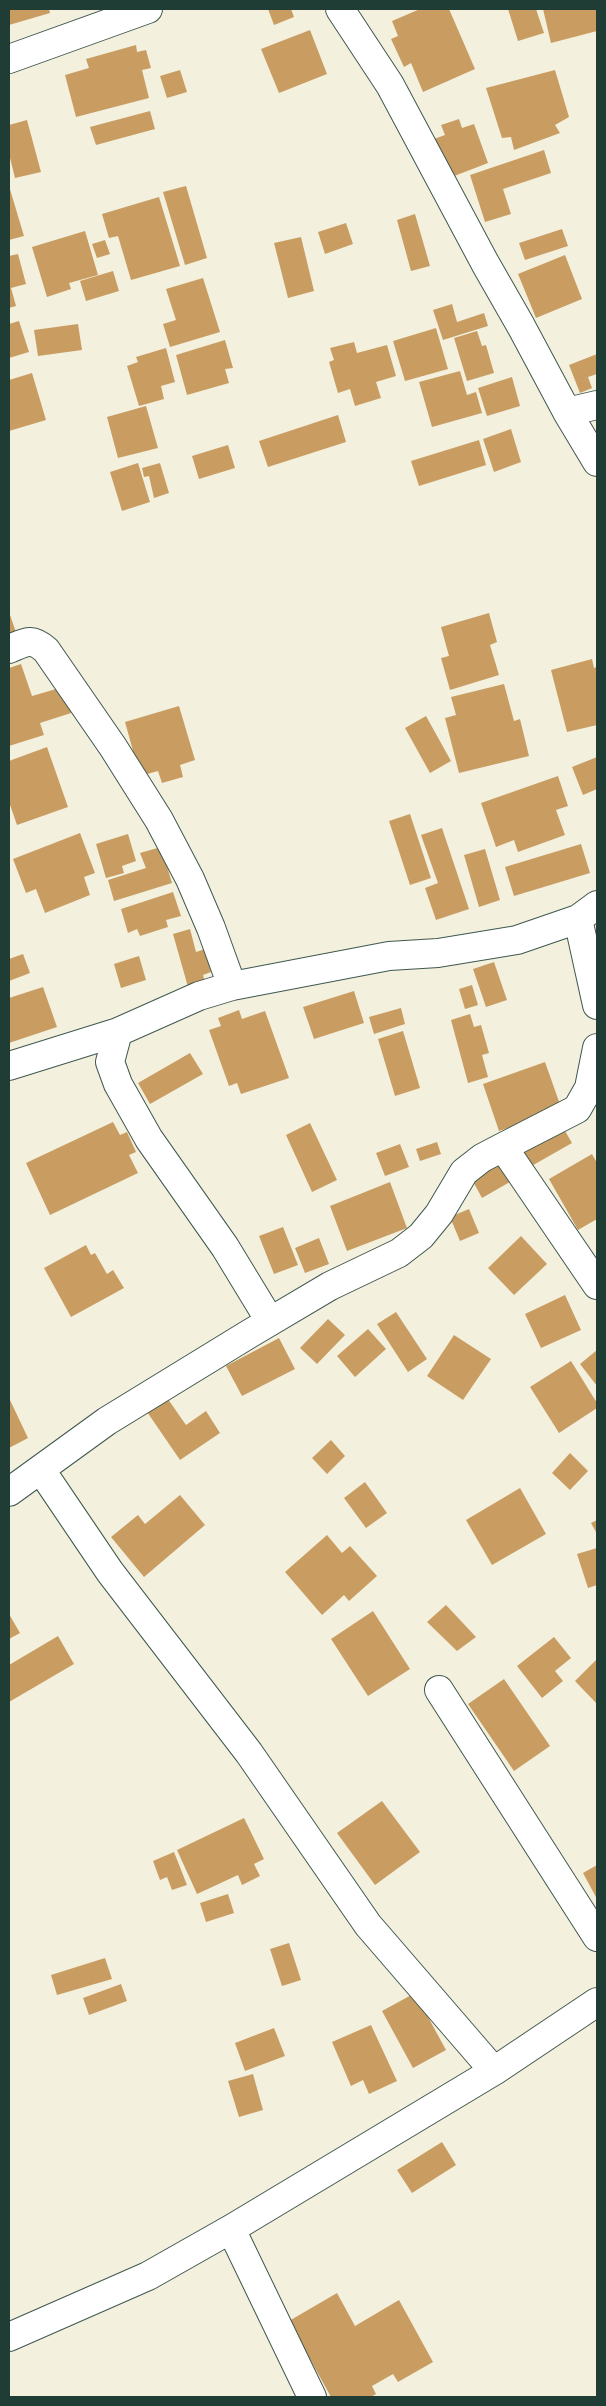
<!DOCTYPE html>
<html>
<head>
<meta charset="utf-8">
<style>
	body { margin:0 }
	#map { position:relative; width:606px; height:2406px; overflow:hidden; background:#f3f0de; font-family:Itim,sans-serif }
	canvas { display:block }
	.frame { position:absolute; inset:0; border:10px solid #1f3d34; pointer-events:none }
</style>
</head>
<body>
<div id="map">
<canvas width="606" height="2406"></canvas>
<div class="frame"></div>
</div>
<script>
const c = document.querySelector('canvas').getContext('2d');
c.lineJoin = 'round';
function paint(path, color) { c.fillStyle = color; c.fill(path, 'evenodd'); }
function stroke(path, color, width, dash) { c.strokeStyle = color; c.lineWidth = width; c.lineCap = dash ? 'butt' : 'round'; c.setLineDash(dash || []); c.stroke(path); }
paint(new Path2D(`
	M9,9H49L50,13L9,25Z
	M268,9H291L294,17L274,25Z
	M420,9H449L475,69L423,92L411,63L404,67L391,39L398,36L392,21Z
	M508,9H536L544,33L518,41Z
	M543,9H597V31L551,43Z
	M310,30L327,74L279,93L261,49Z
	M136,45L137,52L146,50L151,68L142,70L149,98L76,117L65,75L89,68L86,59Z
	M180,70L187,92L167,98L160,76Z
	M555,70L569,117L555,125L560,133L514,150L511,137L502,138L486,88Z
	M150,111L155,129L96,145L90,127Z
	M459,119L462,128L474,124L488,163L449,178L434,139L445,135L441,125Z
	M27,120L41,172L15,178L9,154V125Z
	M544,150L551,173L503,189L511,214L485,222L470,175Z
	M9,186L24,236L9,240Z
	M186,186L207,258L185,265L163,192Z
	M159,197L180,266L131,280L118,236L109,238L102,214Z
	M415,214L430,266L411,271L397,220Z
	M346,223L353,244L325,254L318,232Z
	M562,229L568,246L525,260L519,243Z
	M85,231L98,275L69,283L71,289L47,297L32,247Z
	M301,237L314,291L288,298L274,243Z
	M105,240L110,254L97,258L92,244Z
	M18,254L26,284L11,288L16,306L9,308V256Z
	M565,255L582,299L536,318L518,274Z
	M113,271L119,291L86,301L80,281Z
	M203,278L220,332L170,347L163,324L176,320L166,289Z
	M452,304L457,322L484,313L488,326L443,340L433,310Z
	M19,321L29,352L9,358V324Z
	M78,324L82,350L38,356L34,330Z
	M436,328L448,369L405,381L393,341Z
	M477,331L482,346L486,345L494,373L467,381L454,338Z
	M225,340L233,368L225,369L229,383L187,395L176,355Z
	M354,342L357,353L387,345L396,376L376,382L381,398L355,406L350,389L338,393L329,362L334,360L330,348Z
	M166,348L175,382L161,386L164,399L139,406L127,366L138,362L136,357Z
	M597,354V374L588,377L592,388L580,393L569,365Z
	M460,371L467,395L476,392L482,413L432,427L419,382Z
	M32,373L46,420L9,431V380Z
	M512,377L520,406L487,416L478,388Z
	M146,406L158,448L118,458L107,417Z
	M338,415L346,442L268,467L259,441Z
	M511,429L521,462L494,472L483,439Z
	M479,440L486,465L419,486L411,461Z
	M228,445L235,468L199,479L192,456Z
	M138,463L150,502L122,511L110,472Z
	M160,463L169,493L154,498L149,476L144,477L142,468Z
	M9,612L18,638L9,641Z
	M489,613L497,642L490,645L499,675L450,690L441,658L449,656L441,627Z
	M592,659L594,668L597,667V725L567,732L551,670Z
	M21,664L32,696L63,687L71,713L40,723L44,735L9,746V668Z
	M504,684L514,721L520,719L529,756L459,773L445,718L456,715L451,697Z
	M179,706L195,760L180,765L183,777L162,783L158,771L140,776L125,722Z
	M426,716L451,761L430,773L405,728Z
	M47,747L68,807L17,825L9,802V761Z
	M597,757V789L583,795L572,767Z
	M558,776L568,806L556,810L565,835L518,852L514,840L496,847L481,803Z
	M410,814L431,878L410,885L389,821Z
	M442,828L469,909L436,920L425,888L438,883L421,835Z
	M80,833L95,873L84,877L90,895L45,913L36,889L26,893L13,859Z
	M128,834L136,861L122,866L124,873L106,878L96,844Z
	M581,844L590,873L514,896L505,867Z
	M161,847L172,883L114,901L108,880L146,868L140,853Z
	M485,849L500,900L479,907L464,855Z
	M173,892L181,916L166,920L168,927L140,936L137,929L128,933L121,909Z
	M190,929L196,952L205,949L211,972L203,975L205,983L188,987L173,934Z
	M23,954L30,973L9,981V959Z
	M139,956L146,980L121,988L114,964Z
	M494,962L507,1000L486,1007L473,969Z
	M472,985L478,1005L465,1009L459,989Z
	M43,987L57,1027L9,1043V998Z
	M354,991L364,1023L314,1039L303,1007Z
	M401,1008L405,1024L374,1034L369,1017Z
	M239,1010L242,1019L265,1011L289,1078L241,1094L237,1083L229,1086L209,1030L221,1026L218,1018Z
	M470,1014L474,1027L481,1025L489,1053L482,1055L488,1077L468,1083L451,1020Z
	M403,1031L420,1088L395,1096L378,1039Z
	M190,1053L203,1074L150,1104L138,1083Z
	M545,1062L562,1110L499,1131L483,1084Z
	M113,1122L120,1135L127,1132L136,1152L129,1155L138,1173L50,1215L26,1163Z
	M560,1122L572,1143L528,1168L516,1146Z
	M310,1123L337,1180L312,1192L286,1135Z
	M437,1142L441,1154L420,1161L416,1149Z
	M400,1144L409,1167L385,1176L376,1153Z
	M592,1154L597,1163V1219L578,1230L549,1179Z
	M504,1157L515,1179L482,1198L470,1176Z
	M390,1182L407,1228L347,1251L330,1206Z
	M469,1209L479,1233L460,1241L450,1217Z
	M283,1227L298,1265L274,1274L259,1236Z
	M521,1236L547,1264L514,1295L488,1268Z
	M319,1238L329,1264L305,1273L295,1248Z
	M86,1245L91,1255L95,1253L107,1274L113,1270L124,1288L71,1317L44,1268Z
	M565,1295L581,1330L541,1348L525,1314Z
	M396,1312L427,1359L408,1372L377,1324Z
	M328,1319L345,1335L317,1364L300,1348Z
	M368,1329L386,1349L355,1377L337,1356Z
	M454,1335L491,1359L463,1400L427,1376Z
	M279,1338L295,1369L242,1396L226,1366Z
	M597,1350V1386L580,1364Z
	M571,1361L597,1403V1408L559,1433L530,1387Z
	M163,1392L186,1425L206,1411L220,1433L180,1460L143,1406Z
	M9,1398L28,1438L9,1448Z
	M331,1440L345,1456L327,1474L312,1458Z
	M570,1453L588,1471L570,1490L552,1473Z
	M365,1482L387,1513L366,1528L344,1498Z
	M520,1488L546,1534L492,1565L466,1520Z
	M180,1495L205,1525L144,1577L111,1537L138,1515L145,1524Z
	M597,1520V1534L591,1523Z
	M327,1535L342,1553L350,1546L377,1576L349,1601L344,1595L322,1615L285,1572Z
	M597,1548V1585L588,1588L577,1554Z
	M446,1605L476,1637L457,1651L427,1622Z
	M373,1611L410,1669L368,1696L331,1639Z
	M9,1614L20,1633L9,1639Z
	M58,1636L74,1664L9,1702V1665Z
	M554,1637L571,1658L555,1671L563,1681L542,1698L517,1666Z
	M597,1659V1704L575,1681Z
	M504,1679L550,1746L514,1771L468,1704Z
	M382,1801L420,1852L375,1885L337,1833Z
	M244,1818L264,1859L254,1864L260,1876L242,1885L238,1875L197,1894L177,1850Z
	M174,1852L187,1885L172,1890L167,1877L160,1880L153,1861Z
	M597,1865V1899L583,1873Z
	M228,1894L234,1913L206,1922L200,1903Z
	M289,1943L301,1980L282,1986L270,1949Z
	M105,1958L112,1979L57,1995L51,1975Z
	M121,1984L127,2001L89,2015L83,1998Z
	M415,1993L446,2050L413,2068L382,2011Z
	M371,2025L397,2081L369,2094L363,2080L351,2086L332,2042Z
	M274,2028L285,2056L245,2071L235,2043Z
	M253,2074L263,2110L239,2117L228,2081Z
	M442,2142L456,2165L412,2193L397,2170Z
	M337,2293L355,2326L399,2300L433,2362L398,2382L393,2374L372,2386L376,2394L371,2397H331L289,2321Z`), '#c99d62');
const minor = new Path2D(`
	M340,9L390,85L485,263L521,326L567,412L597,462
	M9,59L148,9
	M567,412L597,405
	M9,649C26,642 31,637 46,650L113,747L159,820L190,879L211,928L232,986
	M578,919L597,1005
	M597,1048L589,1088L577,1109L503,1147L597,1285
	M9,1066L118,1032
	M270,1321L225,1247L149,1139L118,1084L110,1062L118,1032L199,996L232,986L389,956L438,953L517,940L578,919L597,905
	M41,1470L110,1572L249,1753L368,1925L494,2071
	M9,1492L107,1421L249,1334L330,1286L399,1253L421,1236L439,1214L464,1172L482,1158L503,1147
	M439,1690L597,1937
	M231,2229L312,2397
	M9,2337L148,2276L231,2229L494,2071L597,2002`);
stroke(minor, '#3f584e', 30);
stroke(minor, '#fff', 28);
</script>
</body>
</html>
